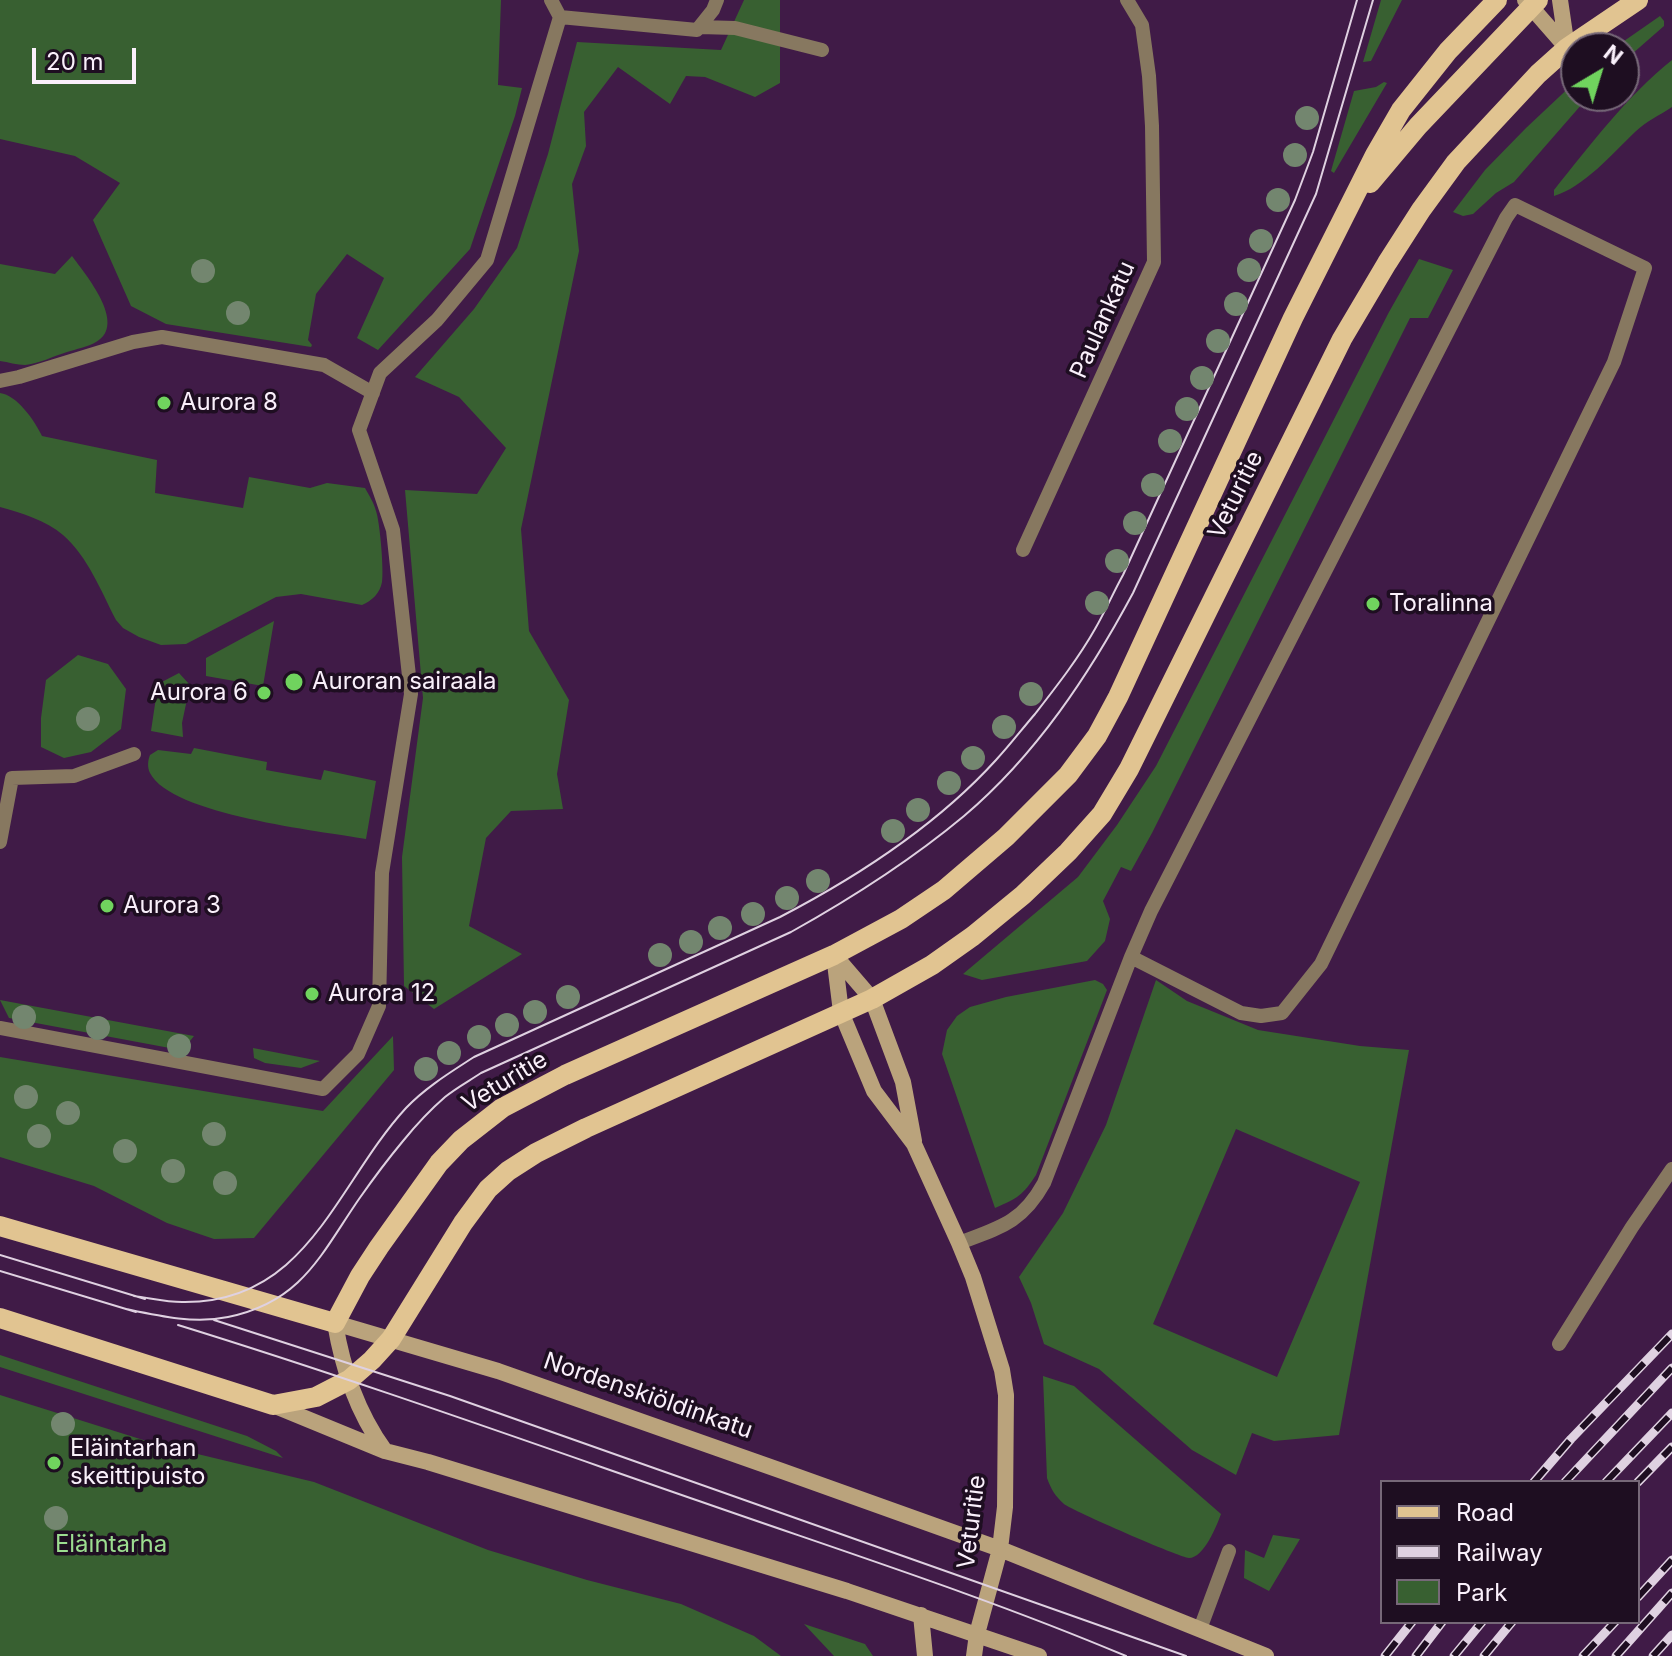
<!DOCTYPE html>
<html>
<head>
<meta charset="utf-8">
<style>
	body { margin:0 }
	#map { position:relative; width:1672px; height:1656px; overflow:hidden; background:#401b47; font-family:Inter,sans-serif }
	canvas { display:block }
	.legend { position:absolute; left:1380px; top:1480px; width:260px; height:144px; box-sizing:border-box; background:#1e0e21; border:2px solid #766878; margin:0; padding:10px 14px; list-style:none; font-size:24px; color:#faf0fb }
	.legend li { display:flex; align-items:center; gap:16px; height:40px }
	.legend b { width:40px; border:2px solid #766878 }
	.north { position:absolute; left:1560px; top:32px; width:80px; height:80px; box-sizing:border-box; background:#1e0e21; border:2px solid #766878; border-radius:50%; rotate:38deg; font-size:22px; font-weight:700; line-height:32px; text-align:center; color:#faf0fb }
	.north::after { content:''; display:block; margin:auto; width:28px; height:36px; background:#70d35e; clip-path:polygon(50% 0,100% 100%,50% 72%,0 100%) }
	.scale { position:absolute; left:32px; top:48px; width:104px; height:36px; box-sizing:border-box; border:4px solid #faf0fb; border-top:0; padding-left:10px; font-size:24px; line-height:28px; white-space:nowrap; color:#faf0fb; -webkit-text-stroke:6px #1e0e21; paint-order:stroke }
</style>
</head>
<body>
<div id="map">
<canvas width="1672" height="1656"></canvas>
<ul class="legend">
<li><b style="height:10px;background:#e1c491"></b>Road</li>
<li><b style="height:10px;background:#dfd1e1"></b>Railway</li>
<li><b style="height:22px;background:#386031"></b>Park</li>
</ul>
<div class="north">N</div>
<div class="scale">20 m</div>
</div>
<script>
const c = document.querySelector('canvas').getContext('2d');
c.lineJoin = 'round';
function paint(path, color) { c.fillStyle = color; c.fill(path, 'evenodd'); }
function stroke(path, color, width, dash) { c.strokeStyle = color; c.lineWidth = width; c.lineCap = dash ? 'butt' : 'round'; c.setLineDash(dash || []); c.stroke(path); }
function label(font, color, halo, rows, align = 'center') {
  c.font = font + ' Inter,sans-serif'; c.lineWidth = 7; c.setLineDash([]); c.textBaseline = 'middle'; c.strokeStyle = halo; c.fillStyle = color; for (const [text, x, y, turn = 0] of rows) {
    c.save(); c.translate(x, y); c.rotate((+turn || 0) * Math.PI / 180); c.textAlign = isNaN(turn) ? turn : align; if (halo) c.strokeText(text, 0, 0); c.fillText(text, 0, 0); c.restore();
  }
}
paint(new Path2D(`
	M0,0H501L498,85L522,88L515,116L470,249L378,350L357,338L384,278L347,254L316,294L308,340L312,345L311,347L166,324L131,306L93,220L120,183L75,156L0,139Z
	M744,0H780V83L755,97L705,77L686,76L670,104L618,67L584,112L586,146L572,184L579,251L521,529L529,631L569,700L557,774L563,809L511,811L486,838L469,926L522,954L434,1009L404,986L402,857L423,698L405,490L477,494L506,448L459,397L415,377L474,309L517,248L548,154L577,42L721,50Z
	M1381,0H1402L1371,61L1363,62Z
	M1660,16L1664,21V26L1624,61V48H1614Z
	M1672,60V107C1660,115 1645,122 1635,132C1612,154 1584,187 1554,196V190C1591,144 1626,97 1672,60Z
	M1576,81V96H1589L1514,182L1496,193L1473,214L1463,216L1453,212L1485,170L1526,128Z
	M1384,82L1387,83L1334,173L1331,171L1354,91L1376,87Z
	M72,256C85,274 128,324 96,342C88,347 76,349 67,352C54,356 38,364 25,365C17,365 8,362 0,361V264L55,274Z
	M1419,259L1453,270L1428,318H1410L1152,833L1131,871L1121,867L1103,901L1110,919L1105,941L1087,961L982,980L963,974L1078,877L1117,825L1156,766L1389,312Z
	M0,393C17,395 35,421 42,436L157,460L155,493L243,508L249,477L310,488L327,483L365,488C369,495 374,503 376,511C380,522 384,571 382,582C380,593 372,601 362,605L301,594L276,597L186,644L161,645L139,637L123,628L116,620C101,591 88,557 63,535C46,520 21,513 0,507Z
	M274,621L263,686L206,676V658Z
	M78,655L108,664L126,689L121,729L91,752L64,758L41,747V718L46,680Z
	M179,673L190,685L182,723L183,737L151,731L158,684Z
	M194,748L267,762L266,770L321,780L324,770L376,781L366,839C321,831 171,815 150,773C147,767 148,760 150,755L158,750L191,754Z
	M1095,980L1103,984L1107,990L1036,1175C1023,1195 1018,1198 995,1208L942,1054L947,1030L957,1016L970,1007L1006,997Z
	M1156,980L1187,1001L1258,1030L1360,1046L1409,1050L1339,1435L1274,1441L1252,1433L1236,1475L1192,1450L1099,1369L1044,1344L1031,1303L1019,1277L1063,1213L1106,1125ZM1236,1129L1360,1182L1277,1377L1153,1324Z
	M0,1000L194,1036L186,1046L175,1049L9,1018Z
	M393,1036L394,1070L254,1238L214,1239L167,1223L94,1186L0,1157V1057L323,1111Z
	M253,1048L320,1061L301,1068L265,1063L254,1058Z
	M0,1355L247,1436L276,1451L283,1458L0,1367Z
	M1043,1376L1074,1386L1221,1514C1217,1525 1204,1558 1189,1558C1181,1558 1071,1510 1064,1504C1055,1496 1051,1489 1047,1478Z
	M0,1395L156,1444L314,1482L488,1550L587,1580L681,1604L754,1636L781,1656H0Z
	M1273,1535L1300,1539L1269,1591L1244,1578L1245,1550L1264,1558Z
	M804,1624L865,1644L873,1656H834Z`), '#386031');
stroke(new Path2D(`
	M551,0L560,17L697,30L713,10L717,0
	M700,27L735,28L822,50
	M0,381L19,377L133,342L162,337L324,365L373,393
	M1023,550L1154,262L1152,126L1149,76L1142,25L1127,0
	M0,842L12,778L74,776L134,754
	M0,1028L323,1089L358,1054L379,1006L382,873L411,694L393,530L359,430L380,373L437,320L487,260L560,17
	M959,1243C999,1228 1022,1223 1044,1183L1131,957L1151,911L1506,218L1515,205L1645,268L1614,362L1321,964L1282,1013L1261,1016L1241,1013L1131,957
	M1559,1344L1632,1227L1672,1169
	M1200,1629L1229,1551`), '#877860', 14);
stroke(new Path2D(`
	M1525,0L1567,48
	M1560,0L1567,48
	M834,955L841,1012L874,1091L914,1144L959,1243L973,1277L1002,1370L1006,1395L1005,1507L1000,1549L977,1634L974,1656
	M835,956L872,999L903,1082L914,1141
	M273,1405L385,1451L428,1462L847,1591L1039,1656
	M385,1451C357,1412 343,1370 335,1323L498,1371L782,1471L1000,1549L1266,1656
	M921,1615L925,1656`), '#baa37c', 16);
stroke(new Path2D(`
	M1370,183L1418,126L1538,0
	M0,1226L335,1323L360,1276L379,1247L439,1163L461,1140L502,1108L565,1075L834,955L901,919L944,890L1006,837L1068,775L1097,736L1118,697L1293,318L1375,155L1401,110L1448,51L1497,0
	M0,1318L273,1405L316,1397L349,1380L372,1360L391,1339L463,1223L488,1189L508,1171L536,1153L586,1128L872,999L932,965L973,936L1023,895L1068,852L1102,814L1129,769L1342,339L1387,263L1421,210L1456,162L1538,74L1567,48L1638,0`), '#e1c491', 20);
stroke(new Path2D(`
	M0,1255L145,1299
	M0,1271L136,1312
	M134,1296C150,1298 166,1302 182,1302C308,1304 336,1184 406,1108C426,1087 451,1072 474,1057L780,917C857,877 937,825 996,760C1010,745 1022,729 1035,714C1056,687 1078,659 1095,629C1105,612 1113,593 1123,575L1295,200L1313,152L1357,0
	M126,1309C159,1316 194,1324 228,1317C302,1302 321,1254 359,1199C373,1179 388,1159 403,1141C416,1125 430,1110 445,1097C456,1088 469,1081 481,1073L791,932C852,898 910,861 964,816C1036,755 1089,675 1133,593L1316,194L1373,0
	M214,1320L450,1396L1186,1656
	M178,1325C353,1379 526,1441 699,1501C842,1551 986,1597 1126,1656`), '#dfd1e1', 2);
const rail = new Path2D(`
	M1534,1482L1571,1439L1672,1334
	M1565,1482L1672,1368
	M1606,1482L1672,1413
	M1638,1482L1672,1447
	M1638,1597L1672,1560
	M1385,1656L1412,1622
	M1416,1656L1442,1622
	M1454,1656L1482,1622
	M1484,1656L1512,1622
	M1583,1656L1615,1622
	M1616,1656L1672,1593
	M1653,1656L1672,1635`);
stroke(rail, '#dfd1e1', 9);
stroke(rail, '#1e0e21', 6, [18]);
c.fillStyle = '#73866f';
for (const [x, y] of [
	[1307,118],
	[1295,155],
	[1278,200],
	[1261,241],
	[1249,270],
	[203,271],
	[1236,304],
	[238,313],
	[1218,341],
	[1202,378],
	[1187,409],
	[1170,441],
	[1153,485],
	[1135,523],
	[1117,561],
	[1097,603],
	[1031,694],
	[88,719],
	[1004,727],
	[973,758],
	[949,783],
	[918,810],
	[893,831],
	[818,881],
	[787,898],
	[753,914],
	[720,928],
	[691,942],
	[660,955],
	[568,997],
	[535,1012],
	[24,1017],
	[507,1025],
	[98,1028],
	[479,1037],
	[179,1046],
	[449,1053],
	[426,1069],
	[26,1097],
	[68,1113],
	[214,1134],
	[39,1136],
	[125,1151],
	[173,1171],
	[225,1183],
	[63,1424],
	[56,1518]
]) { c.beginPath(); c.arc(x, y, 12, 0, 2 * Math.PI); c.fill(); }
for (const [x, y, r, color] of [
	[164,403,8,"#70d35e"],
	[1373,604,8,"#70d35e"],
	[294,682,10,"#70d35e"],
	[264,693,8,"#70d35e"],
	[107,906,8,"#70d35e"],
	[312,994,8,"#70d35e"],
	[54,1463,8,"#70d35e"]
]) { const dot = new Path2D(); dot.arc(x, y, r, 0, 2 * Math.PI); c.fillStyle = color; c.fill(dot); stroke(dot, '#1e0e21', 3); }
label('24px', '#faf0fb', '#1e0e21', [
	["Paulankatu",1103,320,-66],
	["Veturitie",1236,495,-64],
	["Veturitie",505,1082,-31],
	["Nordenskiöldinkatu",648,1396,19],
	["Veturitie",972,1522,-83]
]);
label('24px', '#faf0fb', '#1e0e21', [
	["Aurora 8",180,403],
	["Toralinna",1389,604],
	["Auroran sairaala",312,682],
	["Aurora 6",248,693,"right"],
	["Aurora 3",123,906],
	["Aurora 12",328,994],
	["Eläintarhan",70,1449],
	["skeittipuisto",70,1477]
], 'left');
label('24px', '#9cdd90', '#1e0e21', [
	["Eläintarha",111,1545]
]);
</script>
</body>
</html>
